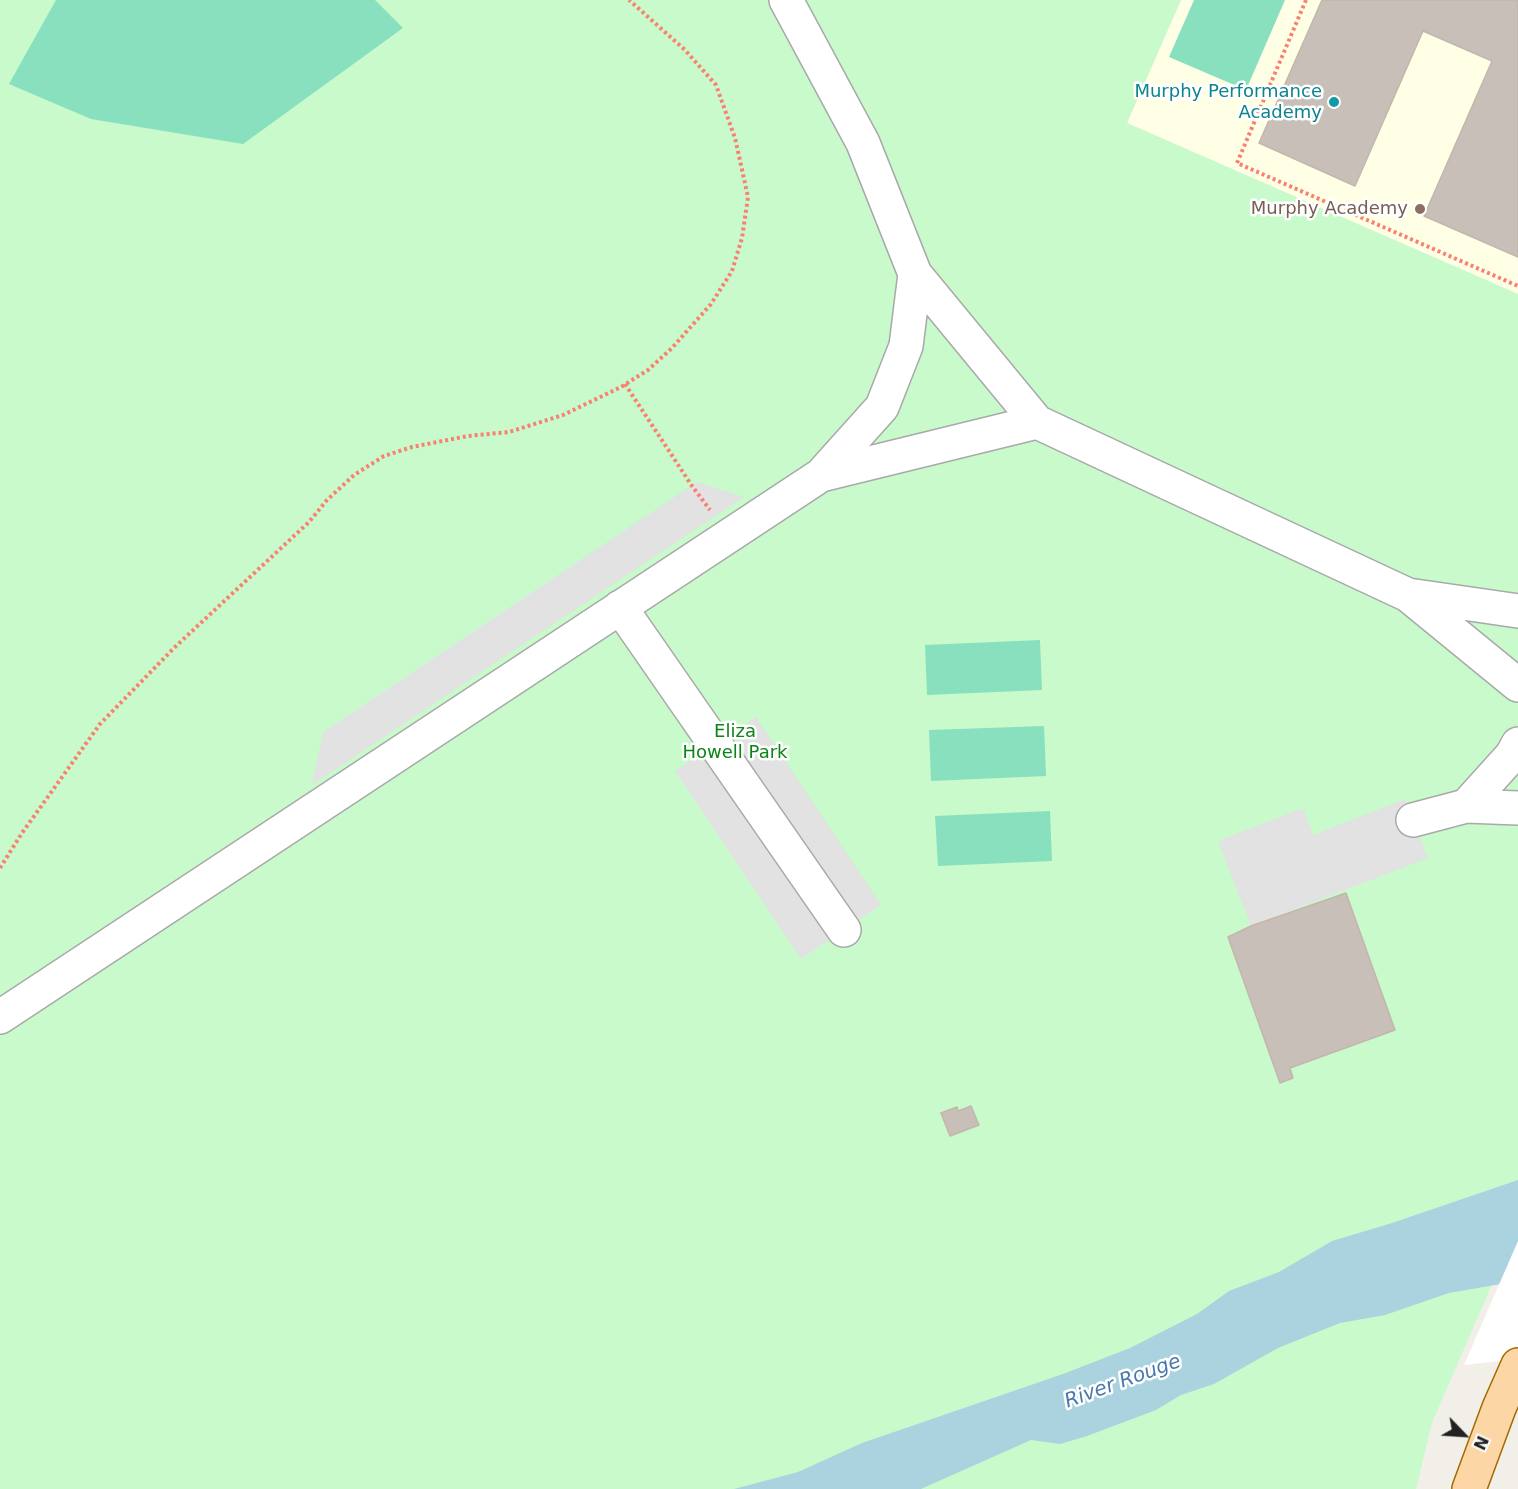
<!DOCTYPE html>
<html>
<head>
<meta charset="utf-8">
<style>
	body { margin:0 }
	#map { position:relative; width:1518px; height:1489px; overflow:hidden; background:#f2efe9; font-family:"DejaVu Sans",sans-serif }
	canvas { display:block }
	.north { position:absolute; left:1434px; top:1405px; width:60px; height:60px; -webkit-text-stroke:4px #fff; paint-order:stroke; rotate:115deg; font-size:16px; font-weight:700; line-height:24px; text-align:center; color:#222 }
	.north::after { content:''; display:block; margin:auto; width:21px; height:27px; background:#222; clip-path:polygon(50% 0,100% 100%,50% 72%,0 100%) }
</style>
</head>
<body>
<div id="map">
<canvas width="1518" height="1489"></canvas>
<div class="north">N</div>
</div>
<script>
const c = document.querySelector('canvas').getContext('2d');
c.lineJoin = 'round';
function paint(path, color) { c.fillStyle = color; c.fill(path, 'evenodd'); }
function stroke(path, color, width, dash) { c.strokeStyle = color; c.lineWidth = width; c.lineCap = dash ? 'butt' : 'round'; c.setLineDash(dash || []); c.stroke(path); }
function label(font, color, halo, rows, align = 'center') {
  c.font = font + ' "DejaVu Sans",sans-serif'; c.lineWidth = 5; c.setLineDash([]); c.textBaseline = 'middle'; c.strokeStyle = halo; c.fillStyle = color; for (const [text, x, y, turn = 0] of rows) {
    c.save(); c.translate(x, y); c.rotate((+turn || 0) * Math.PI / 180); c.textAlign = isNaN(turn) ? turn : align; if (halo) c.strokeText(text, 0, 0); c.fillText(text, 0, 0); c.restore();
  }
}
paint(new Path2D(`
	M1181,0H1518V294L1127,123Z`), '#ffffe5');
paint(new Path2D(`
	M0,0H1181L1127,123L1518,294V1224L1432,1423L1416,1489H0Z`), '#c8facc');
paint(new Path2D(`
	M56,0H375L403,28L243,144L91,119L9,84Z
	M1194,0H1285L1246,90L1169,57Z
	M1040,640L1042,690L927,695L925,645Z
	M1044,726L1046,776L931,781L929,730Z
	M1050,811L1052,861L938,866L935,816Z`), '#88e0be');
paint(new Path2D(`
	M697,482L744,497L312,785L323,732Z
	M756,717L881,905L801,959L675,771Z
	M1405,799L1428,858L1251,926L1218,841L1303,808L1313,835Z`), '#e2e2e2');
paint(new Path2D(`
	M1518,1180V1281L1449,1293L1385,1315L1340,1323L1278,1348L1214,1384L1181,1395L1156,1410L1087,1436L1060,1444L1031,1440L921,1489H734L798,1472L862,1443L1063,1374L1130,1348L1197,1314L1229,1291L1279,1272L1332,1241L1392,1223Z`), '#aad3df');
paint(new Path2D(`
	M1518,1241V1359L1464,1365Z`), '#fff');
const building = new Path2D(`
	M1322,0H1518V257L1424,216L1492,61L1423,31L1355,186L1259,143Z
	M1346,893L1395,1030L1290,1068L1293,1078L1280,1083L1228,937L1251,926Z
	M971,1106L979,1125L950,1136L941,1113L957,1107L958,1111Z`);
paint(building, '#c7bfb8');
stroke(building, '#c4b6ab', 1.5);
const minor = new Path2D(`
	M786,0L863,143L915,274L1037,422L1408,595L1518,685
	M821,475L882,407L906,346L915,274
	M1408,595L1518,611
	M620,607L844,930
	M1466,806L1512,755L1518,744
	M1413,820L1466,806L1518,808
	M0,1017L821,475L1037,422`);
const major = new Path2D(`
	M1469,1489L1499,1408L1518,1365`);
stroke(minor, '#a9a9a9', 36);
stroke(major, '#a06b00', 36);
stroke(new Path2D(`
	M1306,0L1237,163L1518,286
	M625,384L692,486L710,510
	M0,868L22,833L100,724L175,647L309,522L327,500L354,475L384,456L412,447L468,436L509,432L563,415L621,387L648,370L672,348L711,304L732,271L742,238L748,197L735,138L716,85L685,50L629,0`), '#fa8072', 4, [3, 3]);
stroke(minor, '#fff', 33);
stroke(major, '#fcd6a4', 33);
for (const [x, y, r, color] of [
	[1334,102,6,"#0f9aa8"],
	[1420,209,6,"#8d6e63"]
]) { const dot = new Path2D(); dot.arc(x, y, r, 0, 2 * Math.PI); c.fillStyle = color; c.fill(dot); stroke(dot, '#fff', 2); }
label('18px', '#0d838f', '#fff', [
	["Murphy Performance",1322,92],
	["Academy",1322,113]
], 'right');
label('18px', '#785e54', '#fff', [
	["Murphy Academy",1408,209]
], 'right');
label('18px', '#0c8416', '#fff', [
	["Eliza",735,732],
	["Howell Park",735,753]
]);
label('italic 20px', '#4a7aab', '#fff', [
	["River Rouge",1123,1382,-20]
]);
</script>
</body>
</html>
